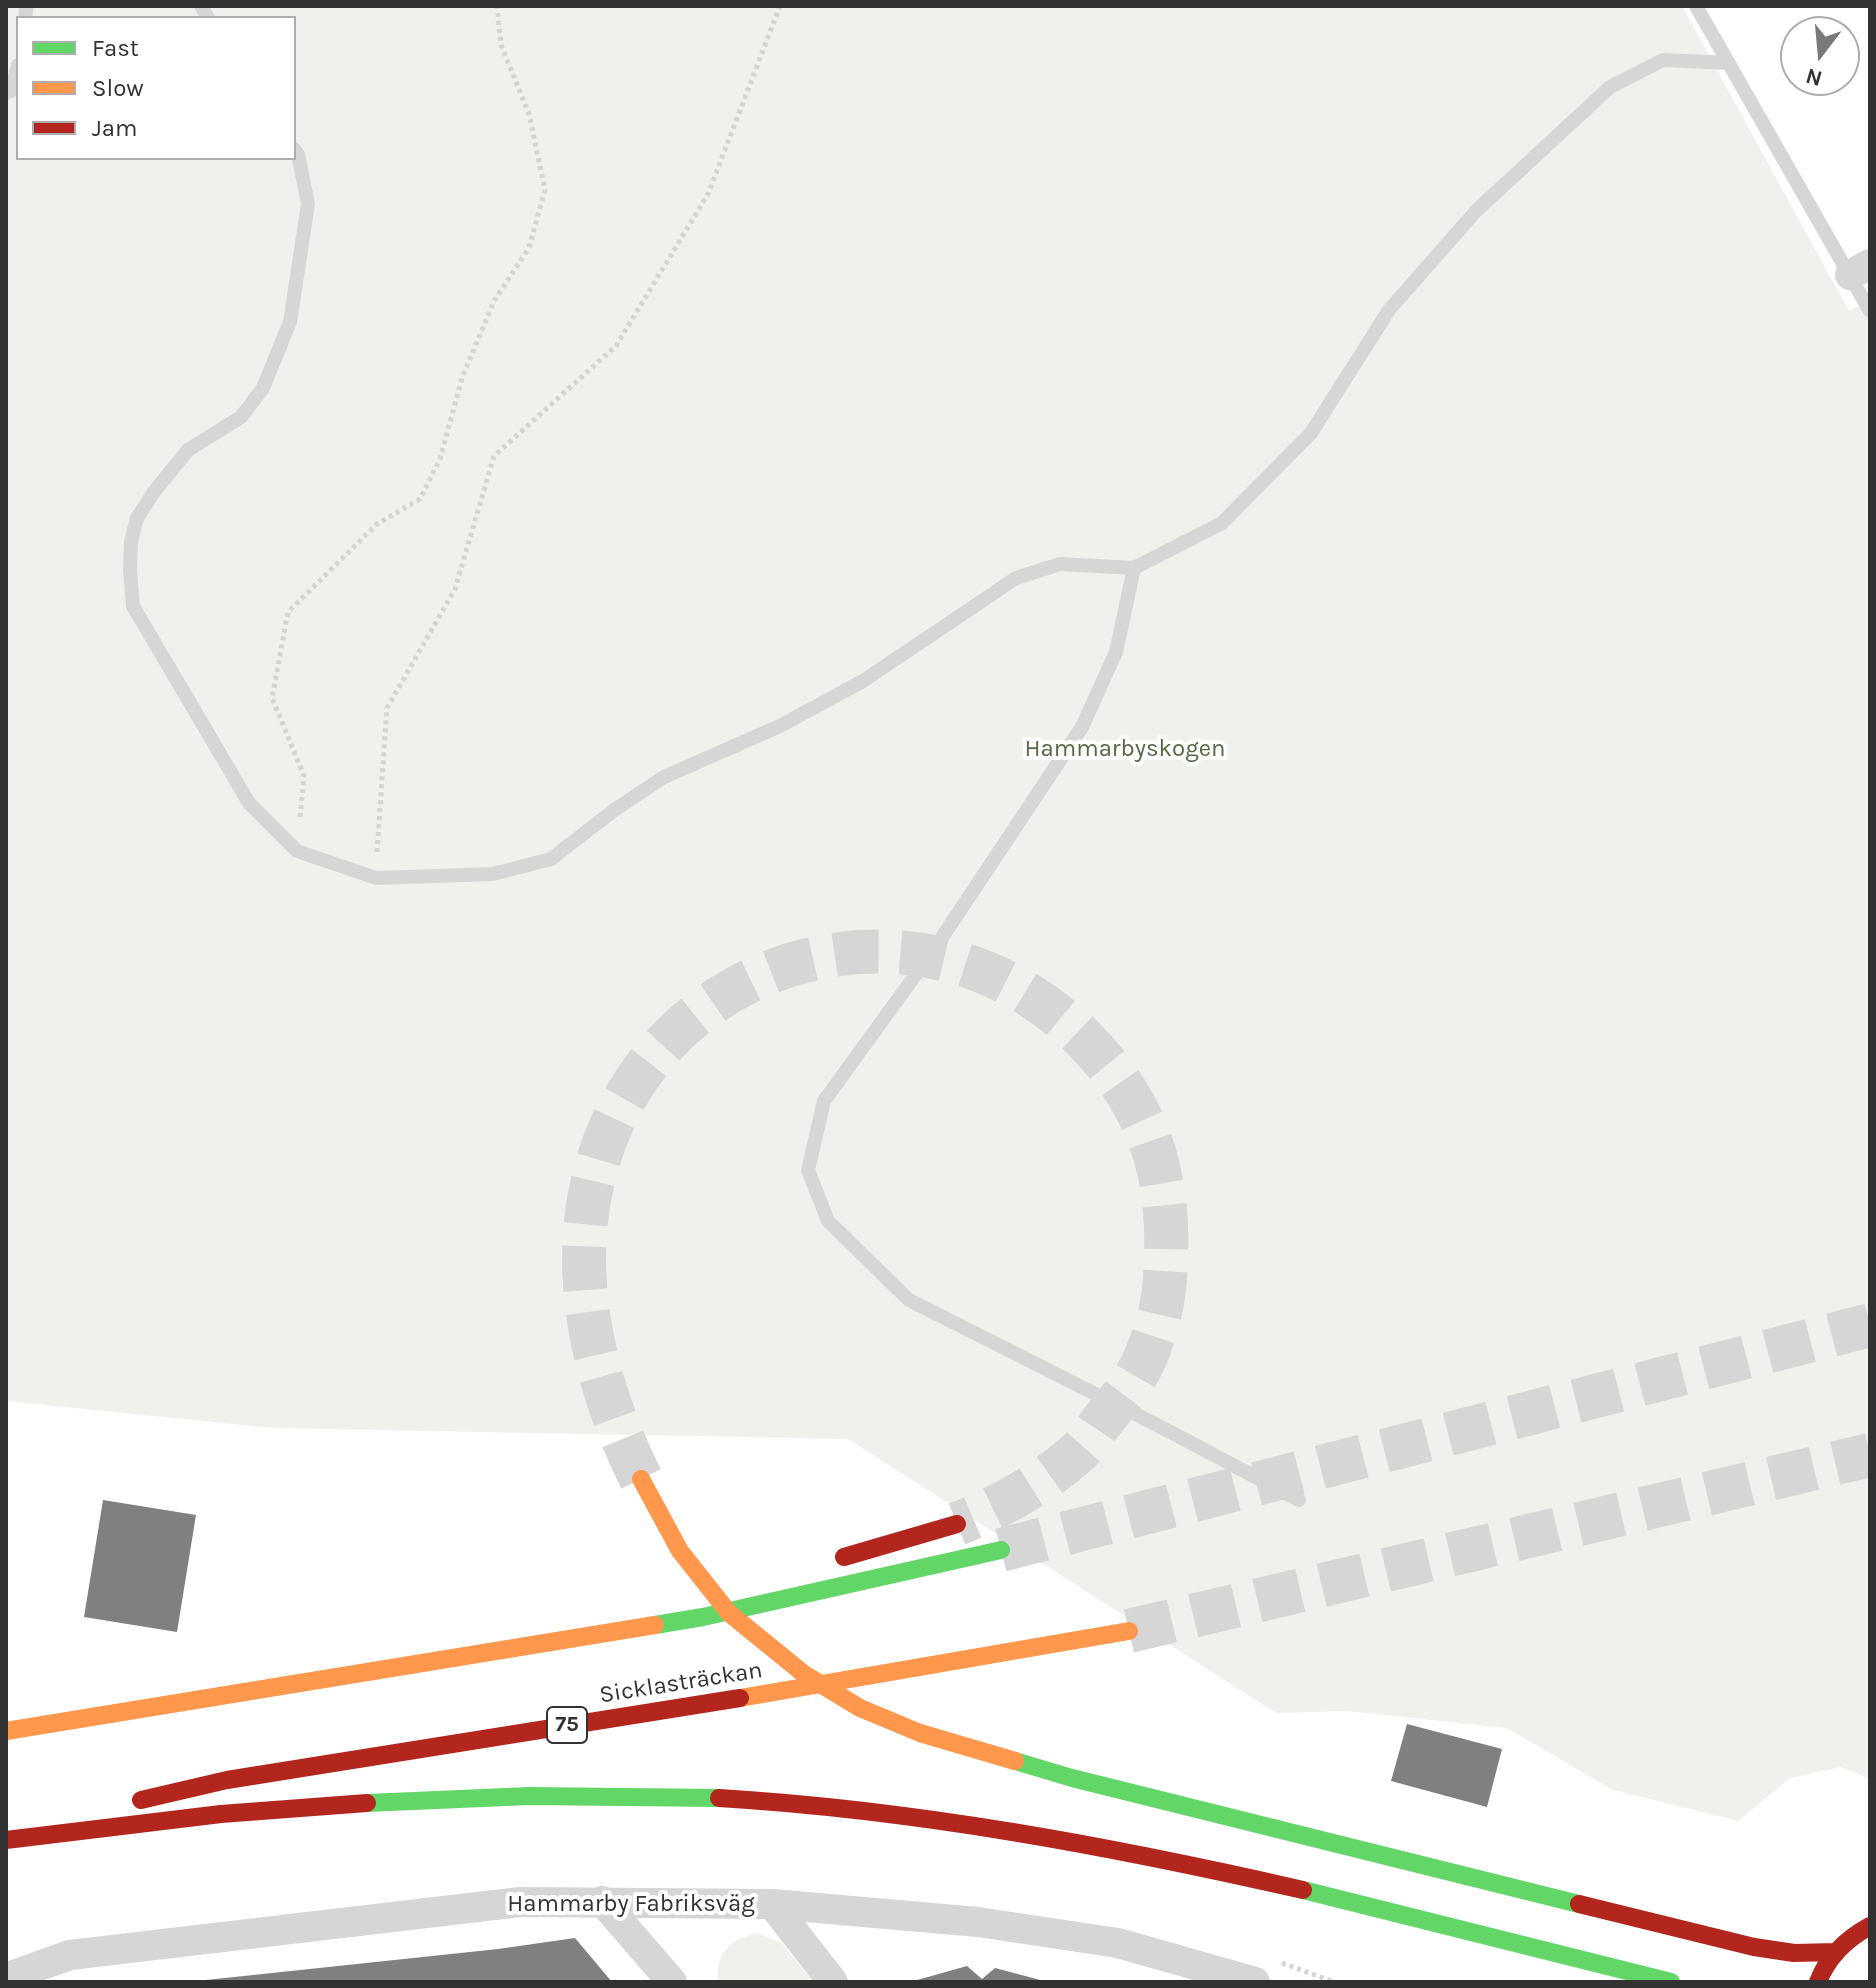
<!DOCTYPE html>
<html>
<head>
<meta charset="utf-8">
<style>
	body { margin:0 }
	#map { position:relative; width:1876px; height:1988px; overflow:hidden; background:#fff; font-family:Karla,sans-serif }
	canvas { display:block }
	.frame { position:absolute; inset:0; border:8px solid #323232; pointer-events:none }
	.legend { position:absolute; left:16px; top:16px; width:280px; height:144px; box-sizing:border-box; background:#fff; border:2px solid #adadad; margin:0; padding:10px 14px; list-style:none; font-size:24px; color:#323232 }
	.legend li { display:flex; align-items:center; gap:16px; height:40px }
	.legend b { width:40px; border:2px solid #adadad }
	.north { position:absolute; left:1780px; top:16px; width:80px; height:80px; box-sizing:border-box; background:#fff; border:2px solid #adadad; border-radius:50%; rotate:196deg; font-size:22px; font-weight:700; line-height:32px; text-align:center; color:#323232 }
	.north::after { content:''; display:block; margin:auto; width:28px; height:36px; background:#7a7a7a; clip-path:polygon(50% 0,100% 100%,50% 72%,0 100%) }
</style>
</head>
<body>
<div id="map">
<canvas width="1876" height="1988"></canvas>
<div class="frame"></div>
<ul class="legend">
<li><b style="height:10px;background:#63d668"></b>Fast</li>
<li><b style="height:10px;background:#ff974d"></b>Slow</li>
<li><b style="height:10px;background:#b3261e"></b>Jam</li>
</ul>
<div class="north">N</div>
</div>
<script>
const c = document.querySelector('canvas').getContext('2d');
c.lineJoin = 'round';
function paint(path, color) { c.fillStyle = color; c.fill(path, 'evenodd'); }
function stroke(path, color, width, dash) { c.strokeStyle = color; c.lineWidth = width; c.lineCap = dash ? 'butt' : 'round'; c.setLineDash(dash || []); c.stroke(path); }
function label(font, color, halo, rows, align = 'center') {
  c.font = font + ' Karla,sans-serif'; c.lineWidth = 8; c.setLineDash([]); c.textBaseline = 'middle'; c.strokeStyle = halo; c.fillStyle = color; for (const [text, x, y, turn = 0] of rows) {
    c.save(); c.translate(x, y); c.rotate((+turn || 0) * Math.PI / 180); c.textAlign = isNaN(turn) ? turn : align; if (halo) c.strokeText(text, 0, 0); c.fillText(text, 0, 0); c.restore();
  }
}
paint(new Path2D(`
	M6,6H1682L1849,311L1870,300V1779L1841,1767L1790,1778L1738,1821L1613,1790L1507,1728L1347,1711L1276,1713L848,1439L273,1428L6,1401ZM18,18H294V158H18Z
	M758,1933L781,1943L814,1982H718C715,1953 731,1938 758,1933Z`), '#eff2ec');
paint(new Path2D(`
	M103,1500L196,1515L177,1632L84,1617Z
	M1407,1724L1502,1749L1487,1807L1391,1781Z
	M575,1938L612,1982H206V1980L498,1949Z
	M967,1966L982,1979L995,1968L1048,1982H910Z`), '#808080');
stroke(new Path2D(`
	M641,1479C596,1388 569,1281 593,1180C646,954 920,874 1084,1039C1153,1109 1172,1182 1165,1279C1163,1309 1152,1348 1137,1374C1127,1392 1112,1408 1100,1424C1093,1434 1086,1446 1076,1454C1041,1485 1000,1507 957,1524
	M1001,1550L1870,1325
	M1129,1631L1870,1455`), '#d6d6d6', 44, [44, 22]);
stroke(new Path2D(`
	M300,817L304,776L272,698L288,612L377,524L420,499L440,459L462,378L494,301L529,248L545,190L529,114L501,45L497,6
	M377,852L387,708L455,589L494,456L616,346L708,194L780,6
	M1282,1963L1334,1982`), '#d4d4d4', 5, [4, 4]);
stroke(new Path2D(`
	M201,6L208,18
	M1696,6L1870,311
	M25,18L27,6
	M6,93L11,91L18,65
	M294,149L298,154L308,204L290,322L263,388L241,417L188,450L153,493L137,518L131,542L130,571L133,606L249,803L297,851L376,878L493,874L551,859L613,811L664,777L780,726L863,681L1016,578L1060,564L1134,568L1222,523L1311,433L1389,310L1476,211L1610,87L1663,60L1729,63
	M1134,568L1116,652L1082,727L935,948L824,1101L808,1170L828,1221L909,1300L1161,1427L1299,1500`), '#d6d6d6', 14);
stroke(new Path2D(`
	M1850,275L1870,264
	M602,1901L672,1982
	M772,1904L833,1982
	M9,1982L14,1975L70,1955L520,1902L772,1904L978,1922L1118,1943L1255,1982`), '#d6d6d6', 30);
stroke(new Path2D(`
	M655,1625L703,1617L1001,1550
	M1015,1761L1072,1778L1579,1904
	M367,1803L529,1796L719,1798
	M1303,1890L1671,1982`), '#63d668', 18);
stroke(new Path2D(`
	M641,1479L680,1551L729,1613L804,1674L860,1708L920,1733L1015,1761
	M740,1698L1129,1631
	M6,1731L655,1625`), '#ff974d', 18);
stroke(new Path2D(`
	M844,1557L957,1524
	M719,1798C916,1810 1110,1846 1303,1890
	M141,1800L227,1780L740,1698
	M6,1840L221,1814L367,1803
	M1579,1904L1754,1947L1794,1953L1835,1952
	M1818,1982C1828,1956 1846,1939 1870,1926`), '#b3261e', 18);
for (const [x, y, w] of [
	[567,1725,40]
]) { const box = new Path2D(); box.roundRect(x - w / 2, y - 18, w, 36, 6); c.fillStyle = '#fff'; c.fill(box); stroke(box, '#323232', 2); }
label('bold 22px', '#323232', null, [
	["75",567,1725]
]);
label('24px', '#556944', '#fff', [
	["Hammarbyskogen",1125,749]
]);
label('24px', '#323232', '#fff', [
	["Sicklasträckan",681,1683,-9],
	["Hammarby Fabriksväg",631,1904]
]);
</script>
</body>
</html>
